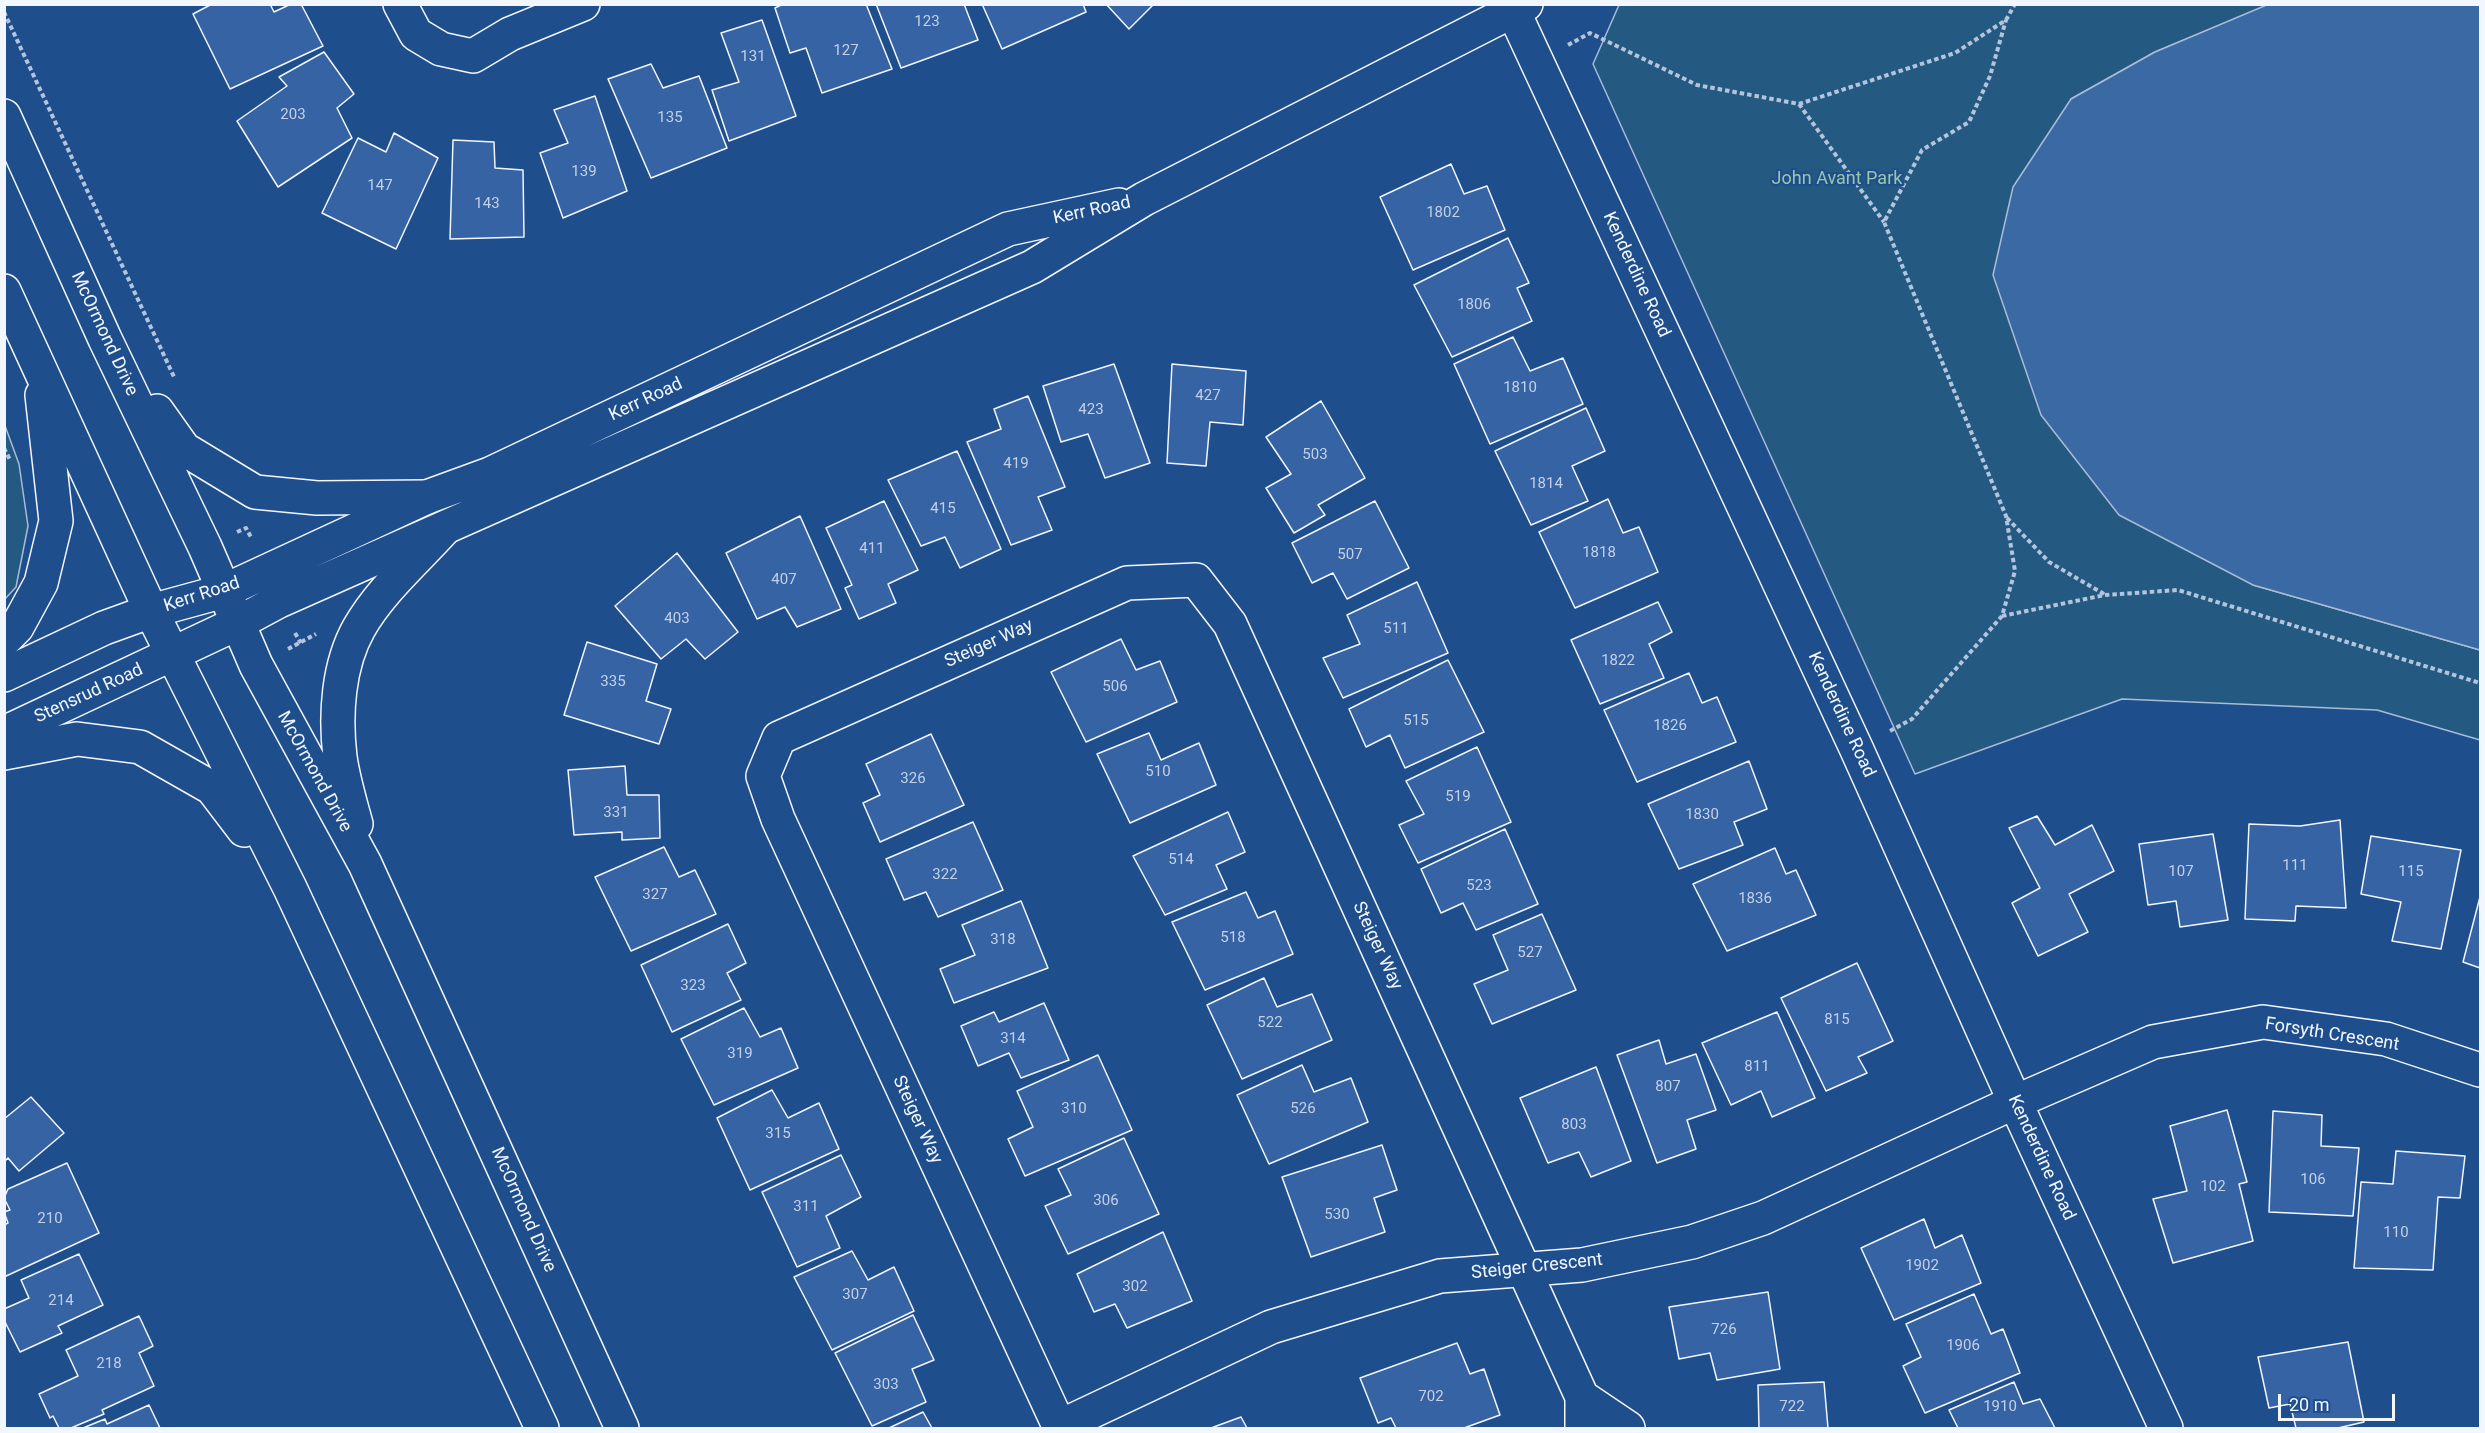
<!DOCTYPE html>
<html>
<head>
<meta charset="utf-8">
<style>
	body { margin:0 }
	#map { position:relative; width:2485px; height:1433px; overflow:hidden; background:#1f4e8c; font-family:Roboto,sans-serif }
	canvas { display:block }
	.frame { position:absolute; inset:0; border:6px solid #f2f6ff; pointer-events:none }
	.scale { position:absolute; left:2278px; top:1394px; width:117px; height:27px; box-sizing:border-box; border:3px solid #f2f6ff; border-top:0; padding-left:8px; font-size:18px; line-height:21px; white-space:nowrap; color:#f2f6ff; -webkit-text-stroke:4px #1f4e8c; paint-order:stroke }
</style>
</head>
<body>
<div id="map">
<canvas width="2485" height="1433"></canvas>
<div class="frame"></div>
<div class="scale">20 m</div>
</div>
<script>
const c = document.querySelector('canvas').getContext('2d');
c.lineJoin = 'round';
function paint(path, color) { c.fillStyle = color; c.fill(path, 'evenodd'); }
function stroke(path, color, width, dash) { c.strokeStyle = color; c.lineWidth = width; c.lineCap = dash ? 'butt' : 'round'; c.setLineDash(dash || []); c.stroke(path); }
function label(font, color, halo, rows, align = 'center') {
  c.font = font + ' Roboto,sans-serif'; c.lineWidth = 4.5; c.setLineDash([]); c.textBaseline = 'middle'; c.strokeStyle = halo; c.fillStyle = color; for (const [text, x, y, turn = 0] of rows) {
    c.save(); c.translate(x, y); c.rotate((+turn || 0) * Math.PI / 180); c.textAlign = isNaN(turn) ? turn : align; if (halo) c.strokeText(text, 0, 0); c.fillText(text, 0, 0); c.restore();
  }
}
const green = new Path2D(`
	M1619,5H2269L2155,52L2071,99L2253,585L2480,650V740L2377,710L2122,699L1915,774L1593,64Z
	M4,423L19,464L28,526L16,587L5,599Z`);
paint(green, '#245a82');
stroke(green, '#a8bbd7', 1.5);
const water = new Path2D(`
	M2269,4L2480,5V650L2253,585L2119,515L2041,415L1993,275L2013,187L2071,99L2155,52Z`);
paint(water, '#3b69a3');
stroke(water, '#a8bbd7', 1.5);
const building = new Path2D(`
	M212,4H270L274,12L291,4H301L323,46L230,89L193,14Z
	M783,4H866L892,69L822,93L806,48L790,53L775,8Z
	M876,4H964L978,40L901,68Z
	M982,4H1083L1086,12L1002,49Z
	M1106,4H1154L1129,29Z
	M762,20L796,116L729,141L712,90L739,82L721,33Z
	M324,52L354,94L337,108L352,138L278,187L237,121L287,86L279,77Z
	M651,64L663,88L699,76L727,148L651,178L608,79Z
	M595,96L627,191L563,218L540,153L568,143L554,110Z
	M394,133L438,158L396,249L322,213L358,138L386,152Z
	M453,140L494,142L495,168L523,170L524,237L450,239Z
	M1451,164L1464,194L1487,186L1505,230L1413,270L1380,197Z
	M1508,238L1529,283L1517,288L1532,321L1452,357L1414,285Z
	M1513,337L1530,371L1563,358L1583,404L1490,444L1454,364Z
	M1114,364L1150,463L1105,478L1088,434L1061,442L1043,386Z
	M1172,364L1246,371L1243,425L1210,422L1206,466L1167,463Z
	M1028,396L1065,487L1038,497L1052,530L1011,545L967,442L1001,429L994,409Z
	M1321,401L1365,478L1318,505L1325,515L1294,533L1266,488L1291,474L1266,437Z
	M1586,408L1605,451L1572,466L1588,501L1531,525L1495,451Z
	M957,451L1001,549L960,568L945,537L921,546L888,480Z
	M1608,499L1623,533L1639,527L1658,572L1575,608L1539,532Z
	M884,501L918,570L888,584L896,603L859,619L845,588L852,585L826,528Z
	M1375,501L1409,568L1347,599L1333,573L1312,583L1292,543Z
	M800,516L841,609L797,627L785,607L757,619L726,553Z
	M677,553L738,632L705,659L686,639L661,659L615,606Z
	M1417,582L1448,653L1343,698L1323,658L1360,644L1347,615Z
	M1658,602L1672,632L1649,644L1664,678L1600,704L1571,640Z
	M1121,639L1136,670L1160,661L1177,702L1086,742L1051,672Z
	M587,642L657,664L646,701L671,709L659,744L564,715Z
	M1448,660L1484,732L1405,768L1390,735L1366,747L1349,709Z
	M1689,673L1702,703L1717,697L1736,742L1637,782L1604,710Z
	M1149,733L1161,760L1199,743L1216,785L1130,823L1097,754Z
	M931,734L964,805L880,842L863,803L880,795L866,764Z
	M1477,747L1511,822L1418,863L1399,825L1424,814L1406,781Z
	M1749,761L1767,809L1734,822L1743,845L1679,869L1648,804Z
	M625,766L627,795H659L660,838L622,840V832L574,835L568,770Z
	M1228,812L1245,852L1216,865L1227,889L1165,915L1133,856Z
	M2037,816L2055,845L2092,825L2114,871L2069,894L2088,932L2038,956L2012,903L2040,888L2009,828Z
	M2340,820L2346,908L2296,906L2295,921L2245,919L2249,824L2300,826Z
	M973,822L1003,890L938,917L926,892L904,900L886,859Z
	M1505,829L1538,904L1476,930L1463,903L1441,913L1421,869Z
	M2213,834L2228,920L2180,927L2176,901L2148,905L2139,844Z
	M2371,836L2461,850L2441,949L2392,941L2401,902L2361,894Z
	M664,847L679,877L695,870L716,914L631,951L595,877Z
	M1775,848L1786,874L1796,870L1816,915L1727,951L1693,884Z
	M1246,892L1258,918L1275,911L1293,954L1205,990L1172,922Z
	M2480,897V968L2463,962Z
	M1021,901L1048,968L954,1003L940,969L975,955L962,925Z
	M1542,914L1576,990L1492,1024L1474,984L1508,970L1493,935Z
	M728,924L746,963L727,973L741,1000L672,1032L641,965Z
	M1857,963L1893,1041L1858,1057L1867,1073L1826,1091L1781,998Z
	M1264,978L1277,1007L1312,994L1332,1040L1242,1079L1207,1005Z
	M1044,1003L1069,1060L1021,1078L1009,1053L978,1066L961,1026L994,1012L999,1022Z
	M744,1008L760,1037L781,1028L798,1068L714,1105L681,1039Z
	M1777,1012L1815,1098L1772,1117L1761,1091L1731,1105L1702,1043Z
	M1659,1040L1666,1064L1696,1054L1716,1110L1687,1120L1696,1149L1657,1163L1617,1055Z
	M1098,1055L1132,1130L1025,1176L1008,1139L1033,1127L1017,1091Z
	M1302,1065L1314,1092L1351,1078L1368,1122L1269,1164L1237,1095Z
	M1596,1067L1631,1161L1591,1177L1579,1152L1548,1163L1520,1098Z
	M772,1090L788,1118L819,1103L839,1149L750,1190L717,1118Z
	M31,1097L64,1133L19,1171L8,1158L4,1162V1119Z
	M2227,1110L2247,1182L2239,1184L2253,1241L2173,1263L2153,1199L2187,1191L2170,1126Z
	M2273,1111L2322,1115L2321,1146L2359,1148L2353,1216L2269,1212Z
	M1124,1138L1159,1214L1068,1254L1045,1206L1071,1195L1058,1169Z
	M1382,1145L1397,1190L1374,1198L1385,1232L1311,1257L1282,1177Z
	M2396,1151L2465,1156L2460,1198L2438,1197L2433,1270L2354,1268L2361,1182L2393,1184Z
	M841,1155L861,1197L826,1216L840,1248L797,1267L762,1192Z
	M67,1163L99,1233L4,1277V1225L8,1223L4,1212L10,1210L4,1198L8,1189Z
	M1924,1219L1935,1248L1962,1235L1981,1283L1894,1320L1861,1248Z
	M1163,1232L1192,1301L1127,1328L1115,1304L1094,1312L1077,1274Z
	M852,1251L868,1280L894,1267L914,1311L832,1350L794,1277Z
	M79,1254L103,1305L58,1326L62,1333L20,1352L4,1320V1309L29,1298L21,1280Z
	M1768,1292L1780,1369L1717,1380L1710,1353L1679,1359L1669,1307Z
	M1974,1294L1991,1334L2003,1329L2020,1373L1925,1413L1903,1366L1921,1357L1906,1324Z
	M913,1315L934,1360L912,1369L926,1402L872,1426L835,1353Z
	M139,1316L153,1346L139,1353L154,1386L102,1410L104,1414L71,1428H59L53,1416L50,1418L39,1394L78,1376L66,1350Z
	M2348,1342L2364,1422L2338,1428H2296L2290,1404L2269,1408L2258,1357Z
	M1457,1343L1470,1374L1484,1369L1500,1415L1464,1428H1396L1391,1418L1378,1423L1360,1378Z
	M1824,1382L1828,1428H1759L1758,1385Z
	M2014,1382L2023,1404L2040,1399L2055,1428H1958L1949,1410Z
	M149,1405L160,1428H83L105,1419L107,1424Z
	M923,1412L932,1428H889Z
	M1241,1417L1247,1428H1211Z`);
paint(building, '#3563a3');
stroke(building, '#f2f6ff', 1.5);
const minor = new Path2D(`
	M400,4L416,34L441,49L473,56L510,34L583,4
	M1059,1427L1271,1327L1440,1276L1582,1265L1692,1242L1763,1218L2015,1102L2153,1042L2263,1022L2386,1039L2480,1070
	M1060,1428L778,819L763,776L779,738L1127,583L1196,580L1230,624L1582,1397
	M1582,1428V1397L1628,1428`);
const tertiary = new Path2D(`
	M1510,4L1857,750L2015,1102L2166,1428
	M4,675L104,628L151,611L224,591L427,497L490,474L1008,229L1119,205
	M4,733L238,623L279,601L1032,267L1144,199L1526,4`);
const secondary = new Path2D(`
	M4,116L105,339L205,547L256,665L365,864L622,1428
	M4,291L151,611L290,888L542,1428
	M157,411L184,449L255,492L317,498L427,497
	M4,640L17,627L41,583L56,521L42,395
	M4,753L77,739L140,747L212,788L244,830
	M356,824C350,802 343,779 340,757C335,715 338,665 359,628C380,591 415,561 443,530`);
stroke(minor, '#f2f6ff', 36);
stroke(tertiary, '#f2f6ff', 36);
stroke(secondary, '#f2f6ff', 36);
stroke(new Path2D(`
	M4,12L175,379
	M1568,45L1590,33L1697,85L1799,104L1955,53L2006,20L2015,4
	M1799,104L1884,222
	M4,448L10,460
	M2007,518L2049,562L2104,594
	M237,532L246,528L252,539
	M2002,616L2105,595L2178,590L2480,683
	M295,633L301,643
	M288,649L316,634
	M1890,731L1912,719L2002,616L2015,571L2006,516L1884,222L1922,150L1969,122L1990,76L2006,20`), '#b3c4dc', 4, [4.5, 3]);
stroke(minor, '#1f4e8c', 33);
stroke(tertiary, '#1f4e8c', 33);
stroke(secondary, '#1f4e8c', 33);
label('15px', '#c3d1e8', null, [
	["123",927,22],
	["127",846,51],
	["131",753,57],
	["203",293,115],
	["135",670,118],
	["139",584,172],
	["147",380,186],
	["143",487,204],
	["1802",1443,213],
	["1806",1474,305],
	["1810",1520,388],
	["427",1208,396],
	["423",1091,410],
	["503",1315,455],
	["419",1016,464],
	["1814",1546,484],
	["415",943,509],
	["411",872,549],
	["1818",1599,553],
	["507",1350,555],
	["407",784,580],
	["403",677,619],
	["511",1396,629],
	["1822",1618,661],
	["335",613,682],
	["506",1115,687],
	["515",1416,721],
	["1826",1670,726],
	["510",1158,772],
	["326",913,779],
	["519",1458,797],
	["331",616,813],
	["1830",1702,815],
	["514",1181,860],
	["111",2295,866],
	["107",2181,872],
	["115",2411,872],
	["322",945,875],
	["523",1479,886],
	["327",655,895],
	["1836",1755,899],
	["518",1233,938],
	["318",1003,940],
	["527",1530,953],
	["323",693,986],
	["815",1837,1020],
	["522",1270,1023],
	["314",1013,1039],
	["319",740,1054],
	["811",1757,1067],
	["807",1668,1087],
	["310",1074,1109],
	["526",1303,1109],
	["803",1574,1125],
	["315",778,1134],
	["106",2313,1180],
	["102",2213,1187],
	["306",1106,1201],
	["311",806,1207],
	["530",1337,1215],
	["210",50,1219],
	["110",2396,1233],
	["1902",1922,1266],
	["302",1135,1287],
	["307",855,1295],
	["214",61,1301],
	["726",1724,1330],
	["1906",1963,1346],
	["218",109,1364],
	["303",886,1385],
	["702",1431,1397],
	["722",1792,1407],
	["1910",2000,1407]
]);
label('18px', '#97c8a6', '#1f4e8c', [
	["John Avant Park",1837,179]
]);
label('18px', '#f2f6ff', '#1f4e8c', [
	["Kerr Road",1092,211,-12],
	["Kenderdine Road",1636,275,65],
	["McOrmond Drive",104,334,65],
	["Kerr Road",646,400,-25],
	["Kerr Road",202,595,-18],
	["Steiger Way",989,644,-24],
	["Stensrud Road",89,694,-25],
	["Kenderdine Road",1841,715,65],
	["McOrmond Drive",314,772,61],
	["Steiger Way",1377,946,65],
	["Forsyth Crescent",2332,1035,9],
	["Steiger Way",917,1120,65],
	["Kenderdine Road",2041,1158,65],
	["McOrmond Drive",523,1210,66],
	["Steiger Crescent",1537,1267,-6]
]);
</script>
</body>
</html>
